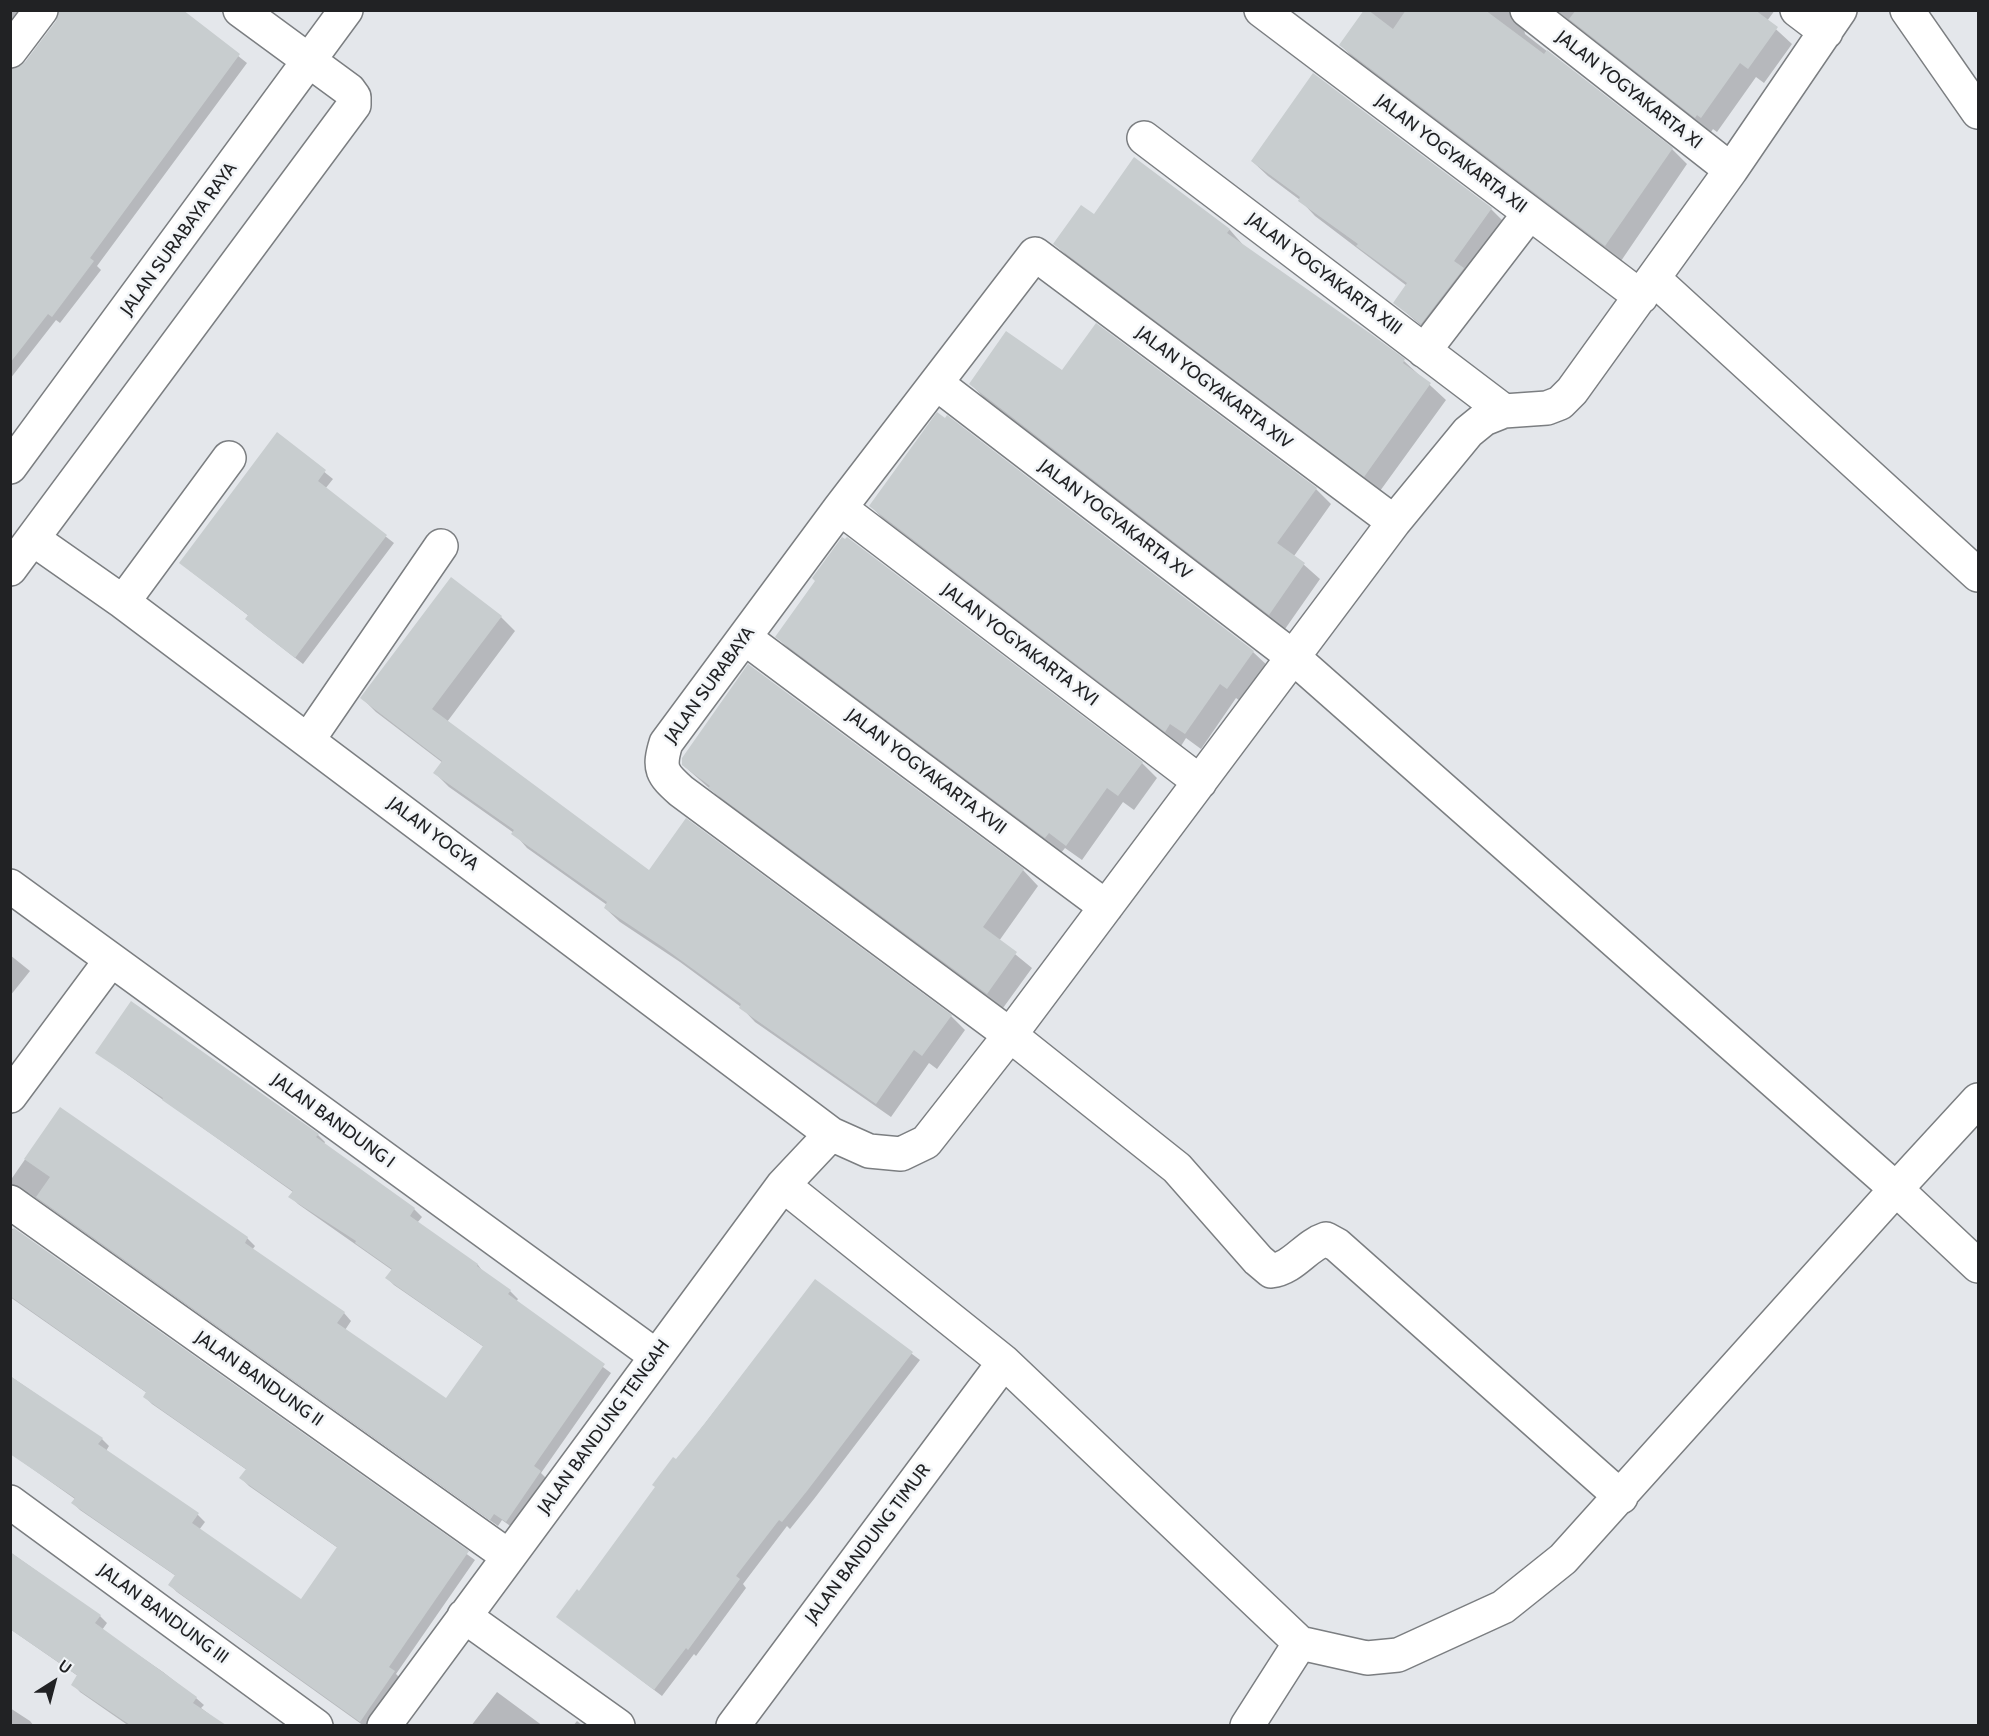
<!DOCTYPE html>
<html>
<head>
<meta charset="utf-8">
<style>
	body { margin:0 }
	#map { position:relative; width:1989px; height:1736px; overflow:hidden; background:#e4e7eb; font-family:Cabin,sans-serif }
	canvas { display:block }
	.frame { position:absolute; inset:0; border:12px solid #212224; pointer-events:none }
	.north { position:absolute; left:24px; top:1652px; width:60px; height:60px; -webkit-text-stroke:4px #f2f5f8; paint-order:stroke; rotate:36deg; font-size:16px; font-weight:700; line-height:24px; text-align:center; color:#212224 }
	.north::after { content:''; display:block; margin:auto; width:21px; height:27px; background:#212224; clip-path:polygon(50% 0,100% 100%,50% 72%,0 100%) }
</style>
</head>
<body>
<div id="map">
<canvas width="1989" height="1736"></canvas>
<div class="frame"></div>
<div class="north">U</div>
</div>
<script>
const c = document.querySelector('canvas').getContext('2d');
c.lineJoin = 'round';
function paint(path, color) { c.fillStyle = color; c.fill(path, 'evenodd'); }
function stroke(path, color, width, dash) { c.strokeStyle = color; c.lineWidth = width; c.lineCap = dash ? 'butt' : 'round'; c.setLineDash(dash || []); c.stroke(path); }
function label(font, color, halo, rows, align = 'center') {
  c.font = font + ' Cabin,sans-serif'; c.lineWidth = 5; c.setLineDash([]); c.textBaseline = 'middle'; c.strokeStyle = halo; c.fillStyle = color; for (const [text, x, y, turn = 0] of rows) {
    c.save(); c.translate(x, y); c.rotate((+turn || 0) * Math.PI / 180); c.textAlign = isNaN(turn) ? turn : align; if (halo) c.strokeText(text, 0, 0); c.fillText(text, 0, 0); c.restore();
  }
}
paint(new Path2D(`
	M10,10H30L10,36Z
	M180,10L247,63L97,266L101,270L60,323L56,320L10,379V71Z
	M1366,10H1532L1523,23L1525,34L1672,149L1687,164L1621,261L1356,61L1341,45Z
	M1556,10H1775L1767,21L1792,44L1764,83L1756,77L1717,132L1713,129L1711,132Z
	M1135,159L1230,230L1244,246L1404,361L1446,400L1380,491L1070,259L1055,244L1094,216Z
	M1252,161L1491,209L1506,224L1437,339L1395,303L1407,286L1315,216L1300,200L1268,176Z
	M1062,372L1316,489L1331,504L1294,556L1320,579L1285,629L986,400L971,384Z
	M277,434L333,479L325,489L394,543L303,664L254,626L249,616L189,570Z
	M871,506L1253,652L1269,667L1243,703L1236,698L1201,749L1186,738L1181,746L886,522Z
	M501,617L515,631L447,722L649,872L951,1016L965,1030L937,1069L929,1063L891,1117L755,1022L741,1007L680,962L620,922L605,908L607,905L527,848L514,833L449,787L435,773L443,763L376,712L362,698Z
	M777,637L1142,763L1157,778L1134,810L1123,802L1082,860L1065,848L1061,853L792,652Z
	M683,765L1023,870L1038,886L999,941L1032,968L1003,1008L726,803Z
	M10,955L30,971L10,996Z
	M97,1053L318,1135L325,1142L324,1144L414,1209L422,1217L417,1223L478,1265L484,1273L510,1291L518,1299L516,1302L611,1373L541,1473L547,1479L513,1528L502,1520L498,1526L30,1194L15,1191L10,1186V1181L60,1109L247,1238L255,1246L252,1250L344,1313L351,1321L345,1330L447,1400L484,1347L394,1285L387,1278L392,1270L298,1204L290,1196L293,1192Z
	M10,1227L475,1560L396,1674L402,1680L370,1726H364L177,1592L170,1585L176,1576L80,1510L73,1503L75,1499L10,1453V1376L102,1439L109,1446L106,1451L198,1515L205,1522L199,1530L301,1601L338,1548L249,1486L241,1478L247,1470L152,1404L145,1397L147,1393L10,1297Z
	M815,1281L920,1360L814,1499L790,1529L787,1526L743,1584L746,1588L696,1656L694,1654L662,1696L558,1617L580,1593L676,1461Z
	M10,1552L100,1616L107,1623L102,1630L163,1672L196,1698L204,1705L201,1708L225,1726H129L80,1692L73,1684L78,1676L10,1629Z
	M497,1692L543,1726H471Z
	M10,1708L30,1721L34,1726H10Z
	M577,1721L583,1726H573Z`), '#0003');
paint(new Path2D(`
	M59,10H183L240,54L90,258L94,261L52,317L48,314L10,363V69L25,62L56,21Z
	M1364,10H1368L1393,29L1406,10H1485L1544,54L1547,50L1673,148L1605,246L1339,45Z
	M1576,10H1755L1778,27L1748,69L1740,63L1701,118L1697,115L1695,118L1569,19Z
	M1313,73L1492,208L1454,261L1464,268L1421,324L1393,303L1407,283L1356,246L1358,244L1298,201L1300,197L1251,161Z
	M1134,157L1230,229L1227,233L1371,334L1405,359L1403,363L1431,383L1364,477L1053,244L1081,205L1094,214Z
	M1096,323L1317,488L1277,543L1305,563L1269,615L969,384L1006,331L1062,370Z
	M937,412L945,418L947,415L1254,651L1227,689L1220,684L1185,734L1170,724L1165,732L869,506Z
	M277,432L326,470L318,481L387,535L295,658L245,619L248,615L179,563Z
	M842,537L845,539L847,537L1143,762L1118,796L1107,788L1066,846L1049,833L1045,838L775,637L815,581L812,578Z
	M451,577L502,616L432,709L649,870L686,818L952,1015L922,1056L914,1050L876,1104L739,1008L741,1004L664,948L604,908L607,902L511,834L514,830L433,773L442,761L360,698Z
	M748,664L1024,869L983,927L1017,952L987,994L708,788L710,786L682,765V758Z
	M131,1001L319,1134L316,1137L415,1208L410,1216L478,1264L477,1266L511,1290L508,1294L605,1364L534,1466L541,1471L506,1522L494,1514L490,1520L36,1197L50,1177L24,1159L60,1107L248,1237L245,1243L345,1312L337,1323L446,1398L483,1346L385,1278L392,1269L355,1243L356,1241L288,1197L293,1191L162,1100L163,1098L95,1053Z
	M14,1228L469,1551L389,1667L395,1671L360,1722L168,1585L175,1575L71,1503L75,1498L10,1454V1376L103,1438L98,1444L199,1513L192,1523L301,1599L337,1547L239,1478L246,1469L143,1397L146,1392L10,1296V1233Z
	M815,1279L913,1352L807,1491L782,1522L779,1520L736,1576L740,1579L688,1650L686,1648L654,1690L556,1617L577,1589L579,1591L655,1487L652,1485L673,1457L676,1459L705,1423Z
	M10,1552L101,1615L95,1623L197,1697L193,1703L226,1725H130L71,1685L77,1675L10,1629Z`), '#c8cdcf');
const minor = new Path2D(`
	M1261,10L1641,297
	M1527,10L1731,170
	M1797,10L1826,32
	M1907,10L1978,112
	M10,51L41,10
	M1144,138L1504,411
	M1654,279L1978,575
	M1424,351L1529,214
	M936,383L1293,657L1896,1189L1978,1266
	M10,467L346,10
	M840,508L1200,782
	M1394,522L1035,254L840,508L666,743C658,769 662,774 681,791L1010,1035L1177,1168L1258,1260L1271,1271C1294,1268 1305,1246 1326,1239L1337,1245L1621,1497
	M33,539L123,602L831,1134L869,1151L901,1154L926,1142L1010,1035L1394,522L1468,432L1484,419L1504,411L1547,408L1560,403L1572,391L1731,170L1840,10
	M10,569L354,105V97L349,90L240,10
	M123,602L229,458
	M745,638L1106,907
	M308,740L441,546
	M10,886L656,1356
	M10,1096L111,960
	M783,1185L1004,1362L1300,1643L1367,1658L1398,1655L1503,1607L1563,1559L1896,1189L1978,1100
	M10,1202L508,1556
	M10,1502L316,1726
	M464,1616L618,1726
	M384,1726L783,1185L831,1134
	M733,1726L1004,1362
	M1247,1726L1300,1643`);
stroke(minor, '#7b7e81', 36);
stroke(minor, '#fff', 33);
label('18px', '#212224', '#f2f5f8', [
	["JALAN YOGYAKARTA XI",1629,90,38],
	["JALAN YOGYAKARTA XII",1451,154,37],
	["JALAN SURABAYA RAYA",179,239,-54],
	["JALAN YOGYAKARTA XIII",1324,274,37],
	["JALAN YOGYAKARTA XIV",1214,388,37],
	["JALAN YOGYAKARTA XV",1115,520,37],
	["JALAN YOGYAKARTA XVI",1020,645,37],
	["JALAN SURABAYA",710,685,-54],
	["JALAN YOGYAKARTA XVII",926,772,37],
	["JALAN YOGYA",433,834,37],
	["JALAN BANDUNG I",333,1121,36],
	["JALAN BANDUNG II",259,1379,35],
	["JALAN BANDUNG TENGAH",604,1427,-54],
	["JALAN BANDUNG TIMUR",868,1544,-53],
	["JALAN BANDUNG III",163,1614,36]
]);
</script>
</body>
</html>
